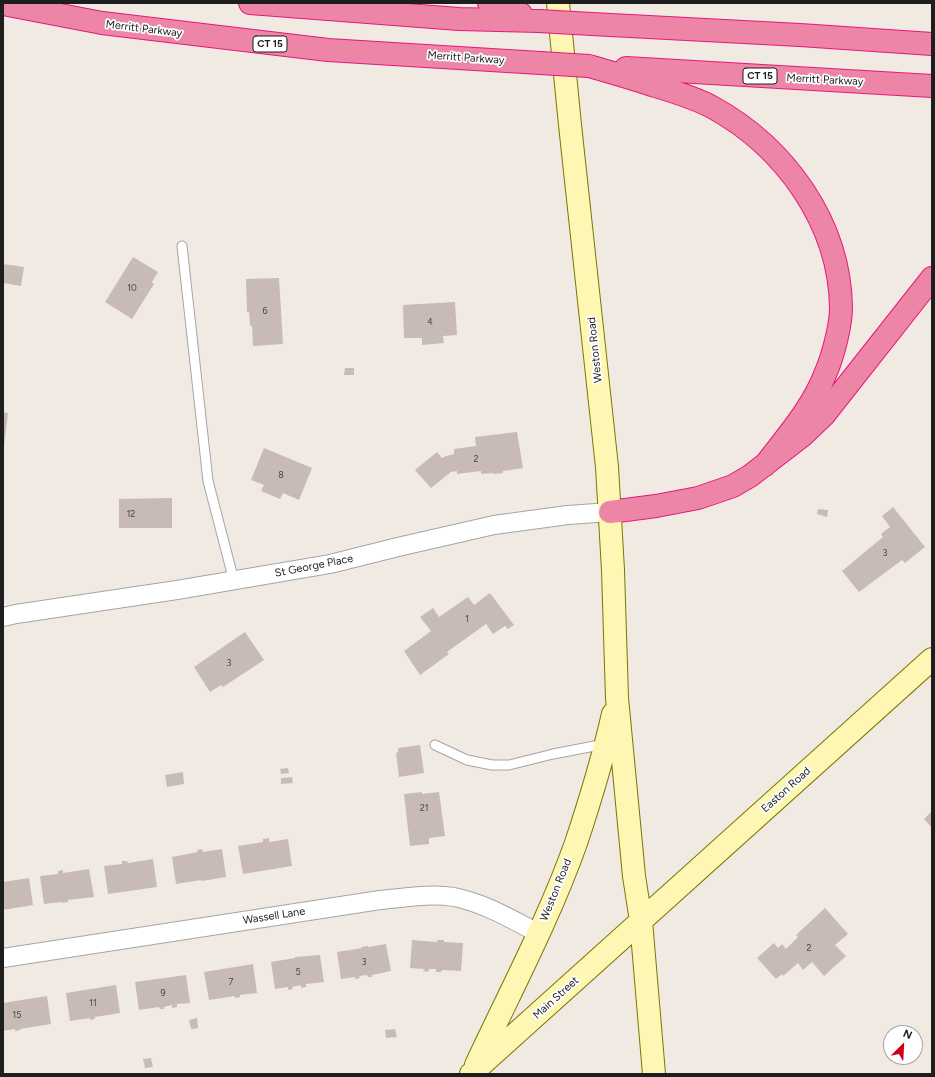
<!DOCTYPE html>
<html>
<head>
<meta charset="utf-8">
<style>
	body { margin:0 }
	#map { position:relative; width:935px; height:1077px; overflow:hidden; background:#f0eae3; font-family:Figtree,sans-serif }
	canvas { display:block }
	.frame { position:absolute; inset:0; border:4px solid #1e1e1e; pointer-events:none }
	.north { position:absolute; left:883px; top:1025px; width:40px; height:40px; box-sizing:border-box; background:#fff; border:1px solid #a5a5a5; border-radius:50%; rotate:24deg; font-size:11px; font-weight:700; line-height:16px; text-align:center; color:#1e1e1e }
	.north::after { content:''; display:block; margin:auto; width:14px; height:18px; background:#cc001d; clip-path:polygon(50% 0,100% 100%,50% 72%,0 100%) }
</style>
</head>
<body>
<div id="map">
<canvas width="935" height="1077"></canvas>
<div class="frame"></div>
<div class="north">N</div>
</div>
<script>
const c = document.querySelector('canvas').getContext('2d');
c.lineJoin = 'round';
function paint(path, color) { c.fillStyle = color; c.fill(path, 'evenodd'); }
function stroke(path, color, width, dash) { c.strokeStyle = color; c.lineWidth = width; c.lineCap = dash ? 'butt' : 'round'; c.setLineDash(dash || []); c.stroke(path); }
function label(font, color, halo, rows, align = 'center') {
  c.font = font + ' Figtree,sans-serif'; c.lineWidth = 3.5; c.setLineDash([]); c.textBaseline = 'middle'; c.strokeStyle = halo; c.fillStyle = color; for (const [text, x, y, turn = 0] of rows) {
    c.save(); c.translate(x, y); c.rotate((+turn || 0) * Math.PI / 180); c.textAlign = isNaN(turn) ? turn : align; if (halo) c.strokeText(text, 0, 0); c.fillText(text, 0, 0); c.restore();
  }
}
paint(new Path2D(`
	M133,257L158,272L152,282L154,284L132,319L105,302Z
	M3,264L24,267L21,286L3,283Z
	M279,278L283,344L253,346L252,326H250L249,312H247L246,279Z
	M455,302L457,335L443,336L444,343L422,345V338H404L403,305Z
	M345,368H354V375H344Z
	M3,412L8,413L4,446H3Z
	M517,432L523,468L503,471V473L493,474V473L481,474V471L457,474V471L451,472L431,488L415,470L437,452L442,458L446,456L454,454V449L476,446L475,437Z
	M264,448L312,468L299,500L283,493L280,499L261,491L264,485L251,480Z
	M172,498V528H119V499Z
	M893,507L925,547L905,563L902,560L859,592L842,571L883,537L881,534L890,527L882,516Z
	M818,509L828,510L827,517L817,514Z
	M490,593L514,625L508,629L505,626L493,634L486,624L447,652L449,654L420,675L404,651L431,631L420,617L433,608L439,617L468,597L474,605Z
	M245,632L264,660L223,687L221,685L210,692L194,667Z
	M420,745L424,773L399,777L396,753L398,752V748Z
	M288,768L289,773L281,774L280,769Z
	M183,772L184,784L167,787L165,775Z
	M292,777L293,783L281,784V778Z
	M422,792V794L439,792L445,836L429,838V844L410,846L404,794Z
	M932,811V826L931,827L924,819Z
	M269,838V842L288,839L292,866L243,874L238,846L263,842V839Z
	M202,849L203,852L222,849L226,877L208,880L201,881V880L176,884L172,857L198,852L197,850Z
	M153,859L157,887L108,894L104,866L122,864V861H127L128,863Z
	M89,869L94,897L68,900V902L62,903V902L44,904L40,876L58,874V871L63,870V873Z
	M29,878L33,905L3,910V882Z
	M825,908L848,934L835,945L846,956L824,976L812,962L803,970L798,963L783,976L782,974L776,979L757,958L774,943L778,948L782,944L786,949L798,937L796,935Z
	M412,940L437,942V940H444V942L463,943L461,971L442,970L441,972H436V969H429L428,972L423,971L424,969L410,968Z
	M386,944L391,971L372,975V977H368L367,975L359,976L360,978L355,979V977L341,979L337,952L362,948L361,947L368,946V947Z
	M320,955L324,982L306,984V987L301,988V985L292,987L293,989L288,990V987L275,989L271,962L295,958V957Z
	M253,964L257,993L240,995V997L235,998V996L209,1000L204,972Z
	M186,975L190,1003L177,1004V1007L172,1008V1005L164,1007V1009H160L159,1007L139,1010L135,982Z
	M116,985L120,1013L95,1017V1019L90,1020V1018L70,1021L66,993Z
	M47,996L51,1024L20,1029L21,1030L15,1031V1029L3,1031V1003Z
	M197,1018L198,1028L191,1029L189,1020Z
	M395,1029L397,1037L386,1038L385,1030Z
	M151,1058L153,1067L145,1068L143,1059Z`), '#c8bbb6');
const service = new Path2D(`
	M182,246L208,481L234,581
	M435,745L467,760L492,765H509L553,754L605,744`);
const minor = new Path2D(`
	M3,617L16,614L177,590L330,564L398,547L494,525L568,515L610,512
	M3,958L380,900C404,898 430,893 454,897C484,903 511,919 538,933`);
const secondary = new Path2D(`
	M558,3L570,125L607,467L613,570L617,698L634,876L641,921L654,1074
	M476,1065C510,992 549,919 576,843C590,801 603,758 613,714
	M471,1074L932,659`);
const motorway = new Path2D(`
	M250,3L459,19L539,21
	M489,3L521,14
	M3,4L102,23L328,50L540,63
	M592,24L800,35L932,44
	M589,66C610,72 631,78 652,85C672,91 693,97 712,107C785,147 840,223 841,308C841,325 833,356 826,372C813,407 787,436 765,465
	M626,68L932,86
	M610,512L656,506L698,498L733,486L750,476L802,436L824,415L932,278`);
stroke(service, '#a5a5a5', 11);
stroke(minor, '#a5a5a5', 20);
stroke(secondary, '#7a7600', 24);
stroke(motorway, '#e7177c', 24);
stroke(service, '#fff', 9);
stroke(minor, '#fff', 18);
stroke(secondary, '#fef7b3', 22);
stroke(motorway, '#ed85a7', 22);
const motorwayBridge = new Path2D(`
	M539,21L592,24
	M540,63L589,66`);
stroke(motorwayBridge, '#e7177c', 24, []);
stroke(motorwayBridge, '#ed85a7', 22);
label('9px', '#484544', null, [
	["10",132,288],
	["6",265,311],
	["4",430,322],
	["2",476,459],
	["8",281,475],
	["12",131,514],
	["3",885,553],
	["1",467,619],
	["3",229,663],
	["21",424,808],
	["2",809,948],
	["3",364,962],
	["5",298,972],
	["7",231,982],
	["9",163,993],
	["11",93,1003],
	["15",17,1015]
]);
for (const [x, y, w] of [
	[270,44,34],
	[760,76,34]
]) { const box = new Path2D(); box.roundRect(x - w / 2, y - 8, w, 16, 3); c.fillStyle = '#fff'; c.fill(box); stroke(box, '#1e1e1e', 1); }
label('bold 10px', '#1e1e1e', null, [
	["CT 15",270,44],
	["CT 15",760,76]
]);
label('11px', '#1e1e1e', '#fff', [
	["Merritt Parkway",144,29,7],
	["Merritt Parkway",466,58,4],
	["Merritt Parkway",825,80,3],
	["Weston Road",595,350,-96],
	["St George Place",314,566,-11],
	["Easton Road",786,790,-42],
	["Weston Road",556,890,-68],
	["Wassell Lane",274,916,-9],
	["Main Street",556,998,-42]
]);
</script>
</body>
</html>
